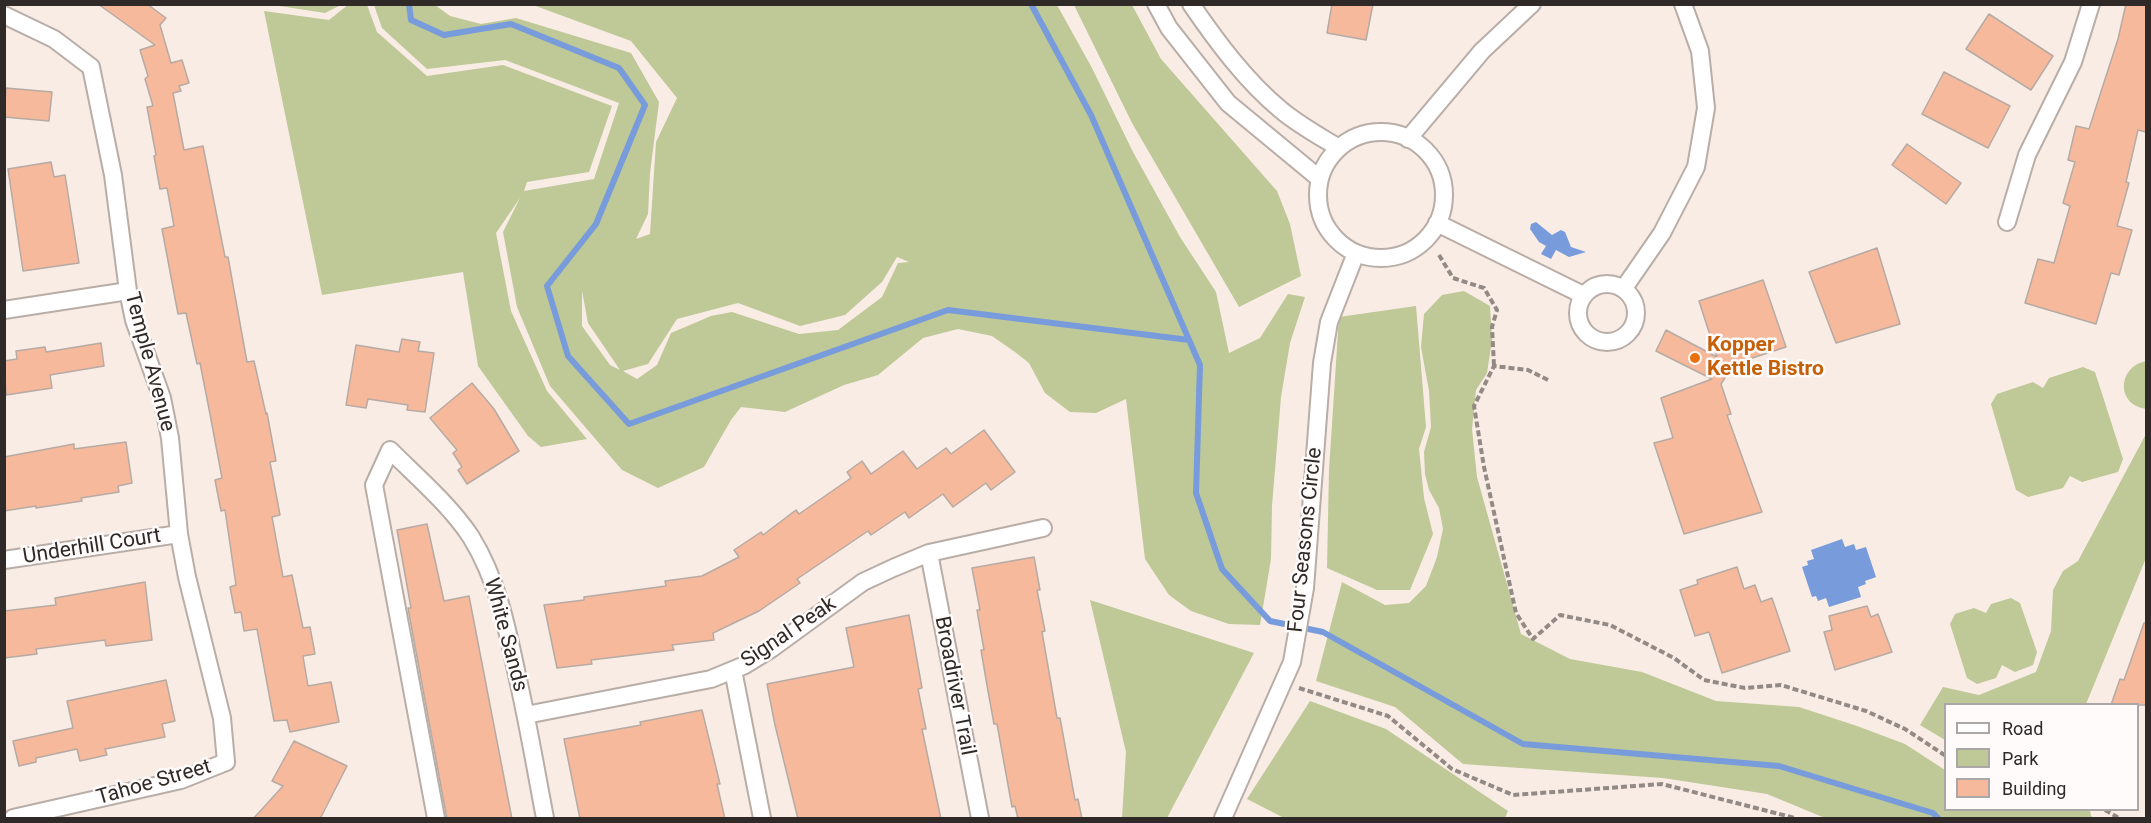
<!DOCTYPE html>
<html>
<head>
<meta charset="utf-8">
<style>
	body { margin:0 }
	#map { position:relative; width:2151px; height:823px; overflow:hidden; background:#f9ece5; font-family:Roboto,sans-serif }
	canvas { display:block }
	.frame { position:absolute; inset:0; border:6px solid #2f2a27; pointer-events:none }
	.legend { position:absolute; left:1944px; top:703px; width:195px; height:108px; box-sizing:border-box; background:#fefbfa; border:2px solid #aba7a6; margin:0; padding:8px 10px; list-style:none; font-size:18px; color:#2f2a27 }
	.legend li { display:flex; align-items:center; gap:12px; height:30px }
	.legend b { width:30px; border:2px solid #aba7a6 }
</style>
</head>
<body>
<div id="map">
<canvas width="2151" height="823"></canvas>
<div class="frame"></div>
<ul class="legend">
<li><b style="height:8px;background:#fff"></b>Road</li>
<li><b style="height:16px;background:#bfc897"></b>Park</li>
<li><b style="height:16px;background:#f7b99b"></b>Building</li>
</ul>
</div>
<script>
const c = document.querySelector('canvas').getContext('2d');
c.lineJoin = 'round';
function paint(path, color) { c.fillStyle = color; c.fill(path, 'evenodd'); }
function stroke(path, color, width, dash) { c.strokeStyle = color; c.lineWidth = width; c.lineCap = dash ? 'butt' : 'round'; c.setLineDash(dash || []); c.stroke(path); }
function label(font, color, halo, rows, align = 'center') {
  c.font = font + ' Roboto,sans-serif'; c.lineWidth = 5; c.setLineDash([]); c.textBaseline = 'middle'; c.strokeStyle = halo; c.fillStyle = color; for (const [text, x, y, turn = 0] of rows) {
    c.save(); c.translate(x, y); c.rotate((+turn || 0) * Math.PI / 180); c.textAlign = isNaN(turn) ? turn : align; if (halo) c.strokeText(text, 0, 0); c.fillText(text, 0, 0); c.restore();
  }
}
paint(new Path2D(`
	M349,4L367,5L377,32L427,76L503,65L612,106L589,172L527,182L524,191L594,179L619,103L505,60L427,69L382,28L374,5H435L450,16L481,24L516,18L631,53L659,102L650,173L648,214L636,239L650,234L656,142L677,98L631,41L533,5H1057L1092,68L1133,152L1180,237L1216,292L1229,353L1260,338L1288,294L1305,297L1290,343L1281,397L1272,506L1271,559L1260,625L1229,624L1191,611L1169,595L1145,559L1126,399L1096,413L1070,412L1045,393L1029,363L1015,352L992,336L958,329L923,338L878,375L844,385L785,412L741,407L731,420L704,467L658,488L622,470L550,386L517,307L503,232L520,198L496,233L511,311L547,391L587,439L541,447L528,436L478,366L463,272L322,295L264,11L329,20ZM897,257L909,262L898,263L882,297L838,330L799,334L732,312L711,316L671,333L657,365L637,379L623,371L648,364L677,319L738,303L800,326L845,315L882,282ZM582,291L588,323L620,370L610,365L582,326Z
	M273,5H341L325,13Z
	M1074,5H1132L1161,59L1277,191L1290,224L1301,276L1239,307L1132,123Z
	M1464,291L1490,306L1492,340L1487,373L1476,390L1472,429L1477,477L1521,634L1570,659L1642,672L1716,701L1799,707L1857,726L1905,744L1945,770L1946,810H2090L2091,816L2094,818H1825L1767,794L1663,778L1463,764L1395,707L1316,681L1342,582L1385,605L1409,603L1426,586L1437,557L1443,529L1439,508L1429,490L1425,474L1424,452L1431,427L1429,391L1421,347L1424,314L1442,295Z
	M1416,306L1426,427L1419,449L1424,498L1433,534L1410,590H1377L1327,568L1329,470L1339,317Z
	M2146,361V409C2116,405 2117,367 2146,361Z
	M2083,367L2095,372L2123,459L2118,472L2082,482L2070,476L2063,488L2028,497L2016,490L1991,404L1997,394L2033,382L2043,388L2049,378Z
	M2146,434V558L2086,704H1946L1945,740L1920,725L1943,687L1979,695L2036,672L2051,631L2053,590L2063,571L2078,561Z
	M2011,598L2020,603L2037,652L2033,665L2015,672L2002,665L1996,678L1977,684L1967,678L1950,624L1955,614L1974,608L1986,613L1991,604Z
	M1090,600L1254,653L1167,818H1122L1126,752Z
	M1310,701L1386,729L1508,811L1505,818H1284L1247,799Z`), '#bfc897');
paint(new Path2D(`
	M1536,222L1552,235L1561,230L1565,232L1571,247L1586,252L1569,257L1556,250L1551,259L1541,254L1546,246L1539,242L1530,229L1531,224Z
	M1842,539L1845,547L1854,544L1856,550L1866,547L1876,577L1865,581L1866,584L1858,587L1861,597L1829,607L1826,598L1818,601L1816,596L1812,597L1802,567L1808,565L1807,561L1814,559L1811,550Z`), '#779bdb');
stroke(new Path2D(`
	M409,4L411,20L444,35L511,24L619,68L645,105L596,224L547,286L568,356L629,424L948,310L1189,340
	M1031,4L1091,115L1200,365L1196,493L1222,569L1270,621L1323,632L1523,744L1779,766L1933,813L1938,818`), '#779bdb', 6);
const building = new Path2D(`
	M98,4H147L166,18L160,25L171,63L182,60L189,83L179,86L181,91L173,93L184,150L203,146L225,257H228L247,362L254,361L266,414L267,413L276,461L270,462L280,515L272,517L283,577L292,575L303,628L310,627L315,654L303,656L308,686L331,682L339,722L290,732L287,720L274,721L257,629L244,631L241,612L235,613L230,587L236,585L225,510L221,511L215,480L222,478L209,409L200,363L197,364L186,313L178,314L162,229L174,226L167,188L160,189L154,156L156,155L147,107L153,106L145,79L148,76L140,50L155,45Z
	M1332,4H1373L1366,40L1327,33Z
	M2126,4H2146V132L2138,130L2126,182L2129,183L2117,226L2132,230L2119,275L2111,273L2096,324L2025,303L2038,259L2054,263L2070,206L2063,203L2075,162L2068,160L2076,126L2089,129L2118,39Z
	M1989,14L2053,56L2031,90L1966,49Z
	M1944,72L2010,106L1988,148L1922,114Z
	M6,88L52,92L49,121L4,117Z
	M1907,144L1961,183L1946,204L1892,165Z
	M51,162L54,177L65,175L79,263L23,271L8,169Z
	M1877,248L1900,324L1836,343L1809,272Z
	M1763,280L1786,347L1734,364L1721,384L1731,414L1727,415L1762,512L1684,534L1654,443L1673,438L1661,398L1712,379L1656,351L1666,330L1717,357L1699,301Z
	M402,339L420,342L418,351L434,353L425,412L407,410L408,405L368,399L366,408L346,405L356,345L399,352Z
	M101,343L104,366L50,375L52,388L6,395L4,361L17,359L16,351L45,347L46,352Z
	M472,383L494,409L519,451L467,484L458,470L462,467L453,453L457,450L430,418Z
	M984,430L1015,472L991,490L986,483L953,507L943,494L909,518L905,512L871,535L868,531L797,579L800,583L759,611L713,633L714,640L672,645L674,650L591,660L592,664L557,668L544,605L584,600V597L666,586L665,581L702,576L739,557L734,550L761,532L763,535L796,510L799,514L851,478L847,472L862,461L871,474L903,451L917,469L946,448L951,454Z
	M126,442L132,483L118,486L119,492L81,498L82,501L36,508V506L4,511V457L74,444V449Z
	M427,524L444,601L469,596L512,819H447L408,608H411L397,530Z
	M1034,557L1040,590H1037L1045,631L1042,632L1049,672L1057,718H1060L1075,800L1078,799L1082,819H1018L1015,806L1012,807L997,724H994L988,691L981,650H984L977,610H980L972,568Z
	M1737,567L1744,589L1755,585L1761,602L1772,598L1790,651L1722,673L1709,632L1695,636L1680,590L1698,584L1697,580Z
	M145,582L152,640L106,646L105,640L36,649L37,654L4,658V611L56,605L55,598Z
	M1867,606L1871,617L1878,614L1892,652L1835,670L1824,632L1832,630L1829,616Z
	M909,615L922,688L918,689L926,729H922L941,819H798L775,725L767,684L854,667L846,628Z
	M2144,623H2146V705H2111L2120,679L2124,680Z
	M166,680L175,721L162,724L165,737L105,749L107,755L80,761L77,749L36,758V762L19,766L13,741L73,728L67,701Z
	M702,710L720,784H717L725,819H580L564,739L641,725L640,722Z
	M294,741L347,766L320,819H253L283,786L272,781Z`);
paint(building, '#f7b99b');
stroke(building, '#b6aaa4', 1.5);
const minor = new Path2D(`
	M1156,4L1169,28L1228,103L1320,179
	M1191,4C1217,42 1246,81 1281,110C1299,125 1319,136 1339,148
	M4,15L54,39L91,67L113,175L128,291L134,320L162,398L170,438L179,534L187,577L222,718L226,762L181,780L13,818
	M1318 195a63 63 0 1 1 126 0a63 63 0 1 1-126 0Z
	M1408,139L1482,51L1532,4
	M2007,222L2027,155L2073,62L2091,4
	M1437,223L1583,295
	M1578 313a29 29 0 1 1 58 0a29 29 0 1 1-58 0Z
	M1624,288L1662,233L1696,167L1706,108L1700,51L1683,4
	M4,310L128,291
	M929,553L980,818
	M4,560L179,534
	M733,670L762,818
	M526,715L711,679L745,665L771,649L863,582L893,568L929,553L1043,528
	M436,818L374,485L390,450C417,477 450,505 471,537C497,579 507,627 517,675C528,723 536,771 545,818
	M1223,818L1292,662L1305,588L1322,363L1329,322L1356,253`);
stroke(minor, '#b9ada7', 20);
stroke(new Path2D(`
	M1439,255L1453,278L1484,288L1497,310L1492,327L1494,366
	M1548,380L1528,370L1494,366L1474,406L1484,467L1516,613L1533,639L1560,615L1610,625L1674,658L1704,680L1745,688L1781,685L1866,711L1905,729L1946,756
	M1299,688L1388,716L1452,769L1513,795L1662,784L1795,818
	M2105,810L2119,818`), '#938a85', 4, [6, 3]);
stroke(minor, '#fff', 16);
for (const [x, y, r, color] of [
	[1695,358,6,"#e8710a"]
]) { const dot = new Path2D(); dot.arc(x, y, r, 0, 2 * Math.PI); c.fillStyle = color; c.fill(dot); stroke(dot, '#fefbfa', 2); }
label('bold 21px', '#c56008', '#fefbfa', [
	["Kopper",1707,346],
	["Kettle Bistro",1707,370]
], 'left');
label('21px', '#2f2a27', '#fefbfa', [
	["Temple Avenue",149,362,75],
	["Four Seasons Circle",1306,540,-84],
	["Underhill Court",92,547,-9],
	["Signal Peak",789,633,-34],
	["White Sands",505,635,75],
	["Broadriver Trail",954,686,79],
	["Tahoe Street",154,783,-16]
]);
</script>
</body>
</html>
